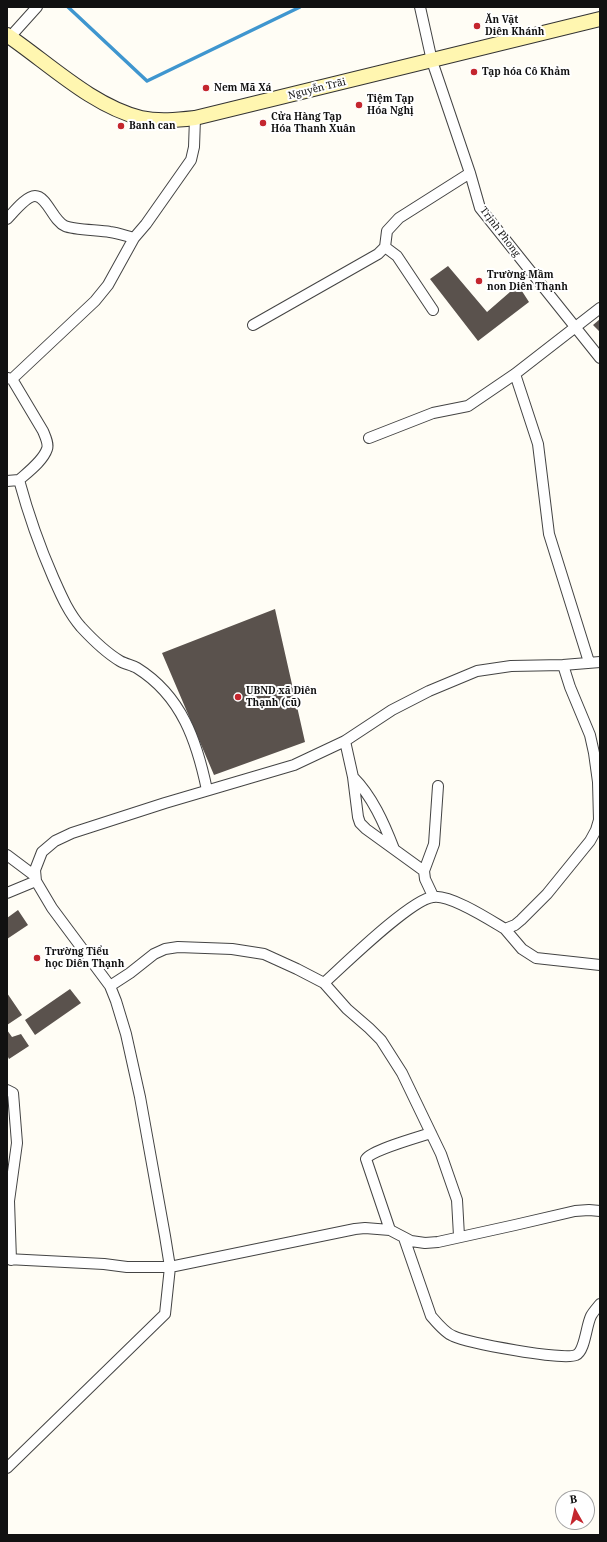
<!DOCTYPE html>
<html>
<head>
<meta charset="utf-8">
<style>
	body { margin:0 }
	#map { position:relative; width:607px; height:1542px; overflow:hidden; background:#fffdf5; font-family:"Noto Serif",serif }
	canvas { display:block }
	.frame { position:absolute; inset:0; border:8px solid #111; pointer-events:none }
	.north { position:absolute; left:555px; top:1490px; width:40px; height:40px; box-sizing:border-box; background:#fff; border:1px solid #a0a0a0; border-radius:50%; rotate:352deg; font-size:11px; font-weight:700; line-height:16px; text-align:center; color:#111 }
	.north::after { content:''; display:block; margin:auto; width:14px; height:18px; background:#c4262e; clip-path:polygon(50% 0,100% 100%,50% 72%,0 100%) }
</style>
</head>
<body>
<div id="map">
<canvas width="607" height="1542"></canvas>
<div class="frame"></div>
<div class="north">B</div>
</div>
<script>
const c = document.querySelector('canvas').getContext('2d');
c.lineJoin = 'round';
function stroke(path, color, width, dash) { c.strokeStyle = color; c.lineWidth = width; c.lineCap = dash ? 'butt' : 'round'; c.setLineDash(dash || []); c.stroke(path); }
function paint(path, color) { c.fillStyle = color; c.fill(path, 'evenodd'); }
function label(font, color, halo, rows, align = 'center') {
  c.font = font + ' "Noto Serif",serif'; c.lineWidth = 4; c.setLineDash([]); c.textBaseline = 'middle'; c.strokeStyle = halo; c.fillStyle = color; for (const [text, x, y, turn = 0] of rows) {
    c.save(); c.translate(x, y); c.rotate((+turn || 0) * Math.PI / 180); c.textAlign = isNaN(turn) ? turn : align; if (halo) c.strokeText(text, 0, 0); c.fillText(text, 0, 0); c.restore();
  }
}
stroke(new Path2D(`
	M68,7L147,81L300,7`), '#3f96cf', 3.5);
paint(new Path2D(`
	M448,266L487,312L518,285L529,302L478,341L430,279Z
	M600,319V332L593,325Z
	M275,609L305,742L214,775L162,653Z
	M18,910L28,925L7,939V918Z
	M70,989L81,1003L35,1035L25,1020Z
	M7,993L22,1015L7,1025Z
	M7,1030L12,1037L21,1034L29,1046L9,1059L7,1055Z`), '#5a524d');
const minor = new Path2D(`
	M420,7L432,61L470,173L480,208L600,358
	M10,37L37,7
	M7,219C13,213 26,196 35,196C47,196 53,221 65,226C74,230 99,230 110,232C118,233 126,236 134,238
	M385,247L397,256L433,310
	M253,325L378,254L385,247L387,231L399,218L470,173
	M515,374L538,444L549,534L589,662
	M7,378L12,379L43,431C45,436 49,444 47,449C43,461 28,472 19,480C28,513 39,545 53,577C61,595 68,612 81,627C93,640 105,652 120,661C125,664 132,665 137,668C182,696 197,742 207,790
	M12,379L95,301L108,285L134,238L146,224L191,160L194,147L195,118
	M369,438L433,413L468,406L515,374L600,308
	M7,481L19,480
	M345,741L353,777L358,817L360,823L366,829L424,871
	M353,777C372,796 384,823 394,849
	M7,855L35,876
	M7,893L36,881
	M433,896L425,879L424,871L434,844L438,786
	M505,929L522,949L536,958L600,965
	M324,983C343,966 411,899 433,897C450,894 490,920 505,929L515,925L521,920L547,894L590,841L596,830L599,820L598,782L594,753L590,735L570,687L563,665
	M110,986L130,973L154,954L165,949L178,947L232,949L264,954L297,969L324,983L347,1009L369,1028L381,1040L402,1073L441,1154L457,1200L459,1236
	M7,1090L13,1093L17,1143L9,1201L11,1260
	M390,1230L366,1159C372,1150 419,1137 431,1133
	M404,1238L431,1316C437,1323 445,1333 453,1336C468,1343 564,1361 576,1355C585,1351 586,1326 591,1316C593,1312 597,1308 600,1304
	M7,1259L104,1264L127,1267H170L355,1229L365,1228L390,1230L411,1241L425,1243L438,1242L515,1225L575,1211L589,1210L600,1211
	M7,1468L165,1314L170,1267L165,1236L140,1097L126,1034L116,1001L110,986L52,908L36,881L35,870L42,852L55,841L72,833L165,803L294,765L345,741L392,710L429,691L477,671L511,666L563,665L600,662`);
const secondary = new Path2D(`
	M7,35C47,62 92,106 141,118C159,122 177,120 195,118L600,19`);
stroke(minor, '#444', 12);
stroke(secondary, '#333', 16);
stroke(minor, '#fff', 10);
stroke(secondary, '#fff6b0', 14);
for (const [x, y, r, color] of [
	[477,26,4,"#c4262e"],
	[474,72,4,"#c4262e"],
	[206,88,4,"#c4262e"],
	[359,105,4,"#c4262e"],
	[263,123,4,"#c4262e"],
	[121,126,4,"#c4262e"],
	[479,281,4,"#c4262e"],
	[238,697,4,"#c4262e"],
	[37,958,4,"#c4262e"]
]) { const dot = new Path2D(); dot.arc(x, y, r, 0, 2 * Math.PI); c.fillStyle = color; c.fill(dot); stroke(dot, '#fff', 1.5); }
label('bold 10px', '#111', '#fff', [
	["Ăn Vặt",485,20],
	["Diên Khánh",485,32],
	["Tạp hóa Cô Khảm",482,72],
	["Nem Mã Xá",214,88],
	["Tiệm Tạp",367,99],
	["Hóa Nghị",367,111],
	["Cửa Hàng Tạp",271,117],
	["Hóa Thanh Xuân",271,129],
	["Banh can",129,126],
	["Trường Mầm",487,275],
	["non Diên Thạnh",487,287],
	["UBND xã Diên",246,691],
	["Thạnh (cũ)",246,703],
	["Trường Tiểu",45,952],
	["học Diên Thạnh",45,964]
], 'left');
label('10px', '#111', '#fff', [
	["Nguyễn Trãi",317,89,-14],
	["Trịnh Phong",500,232,53]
]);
</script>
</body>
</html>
